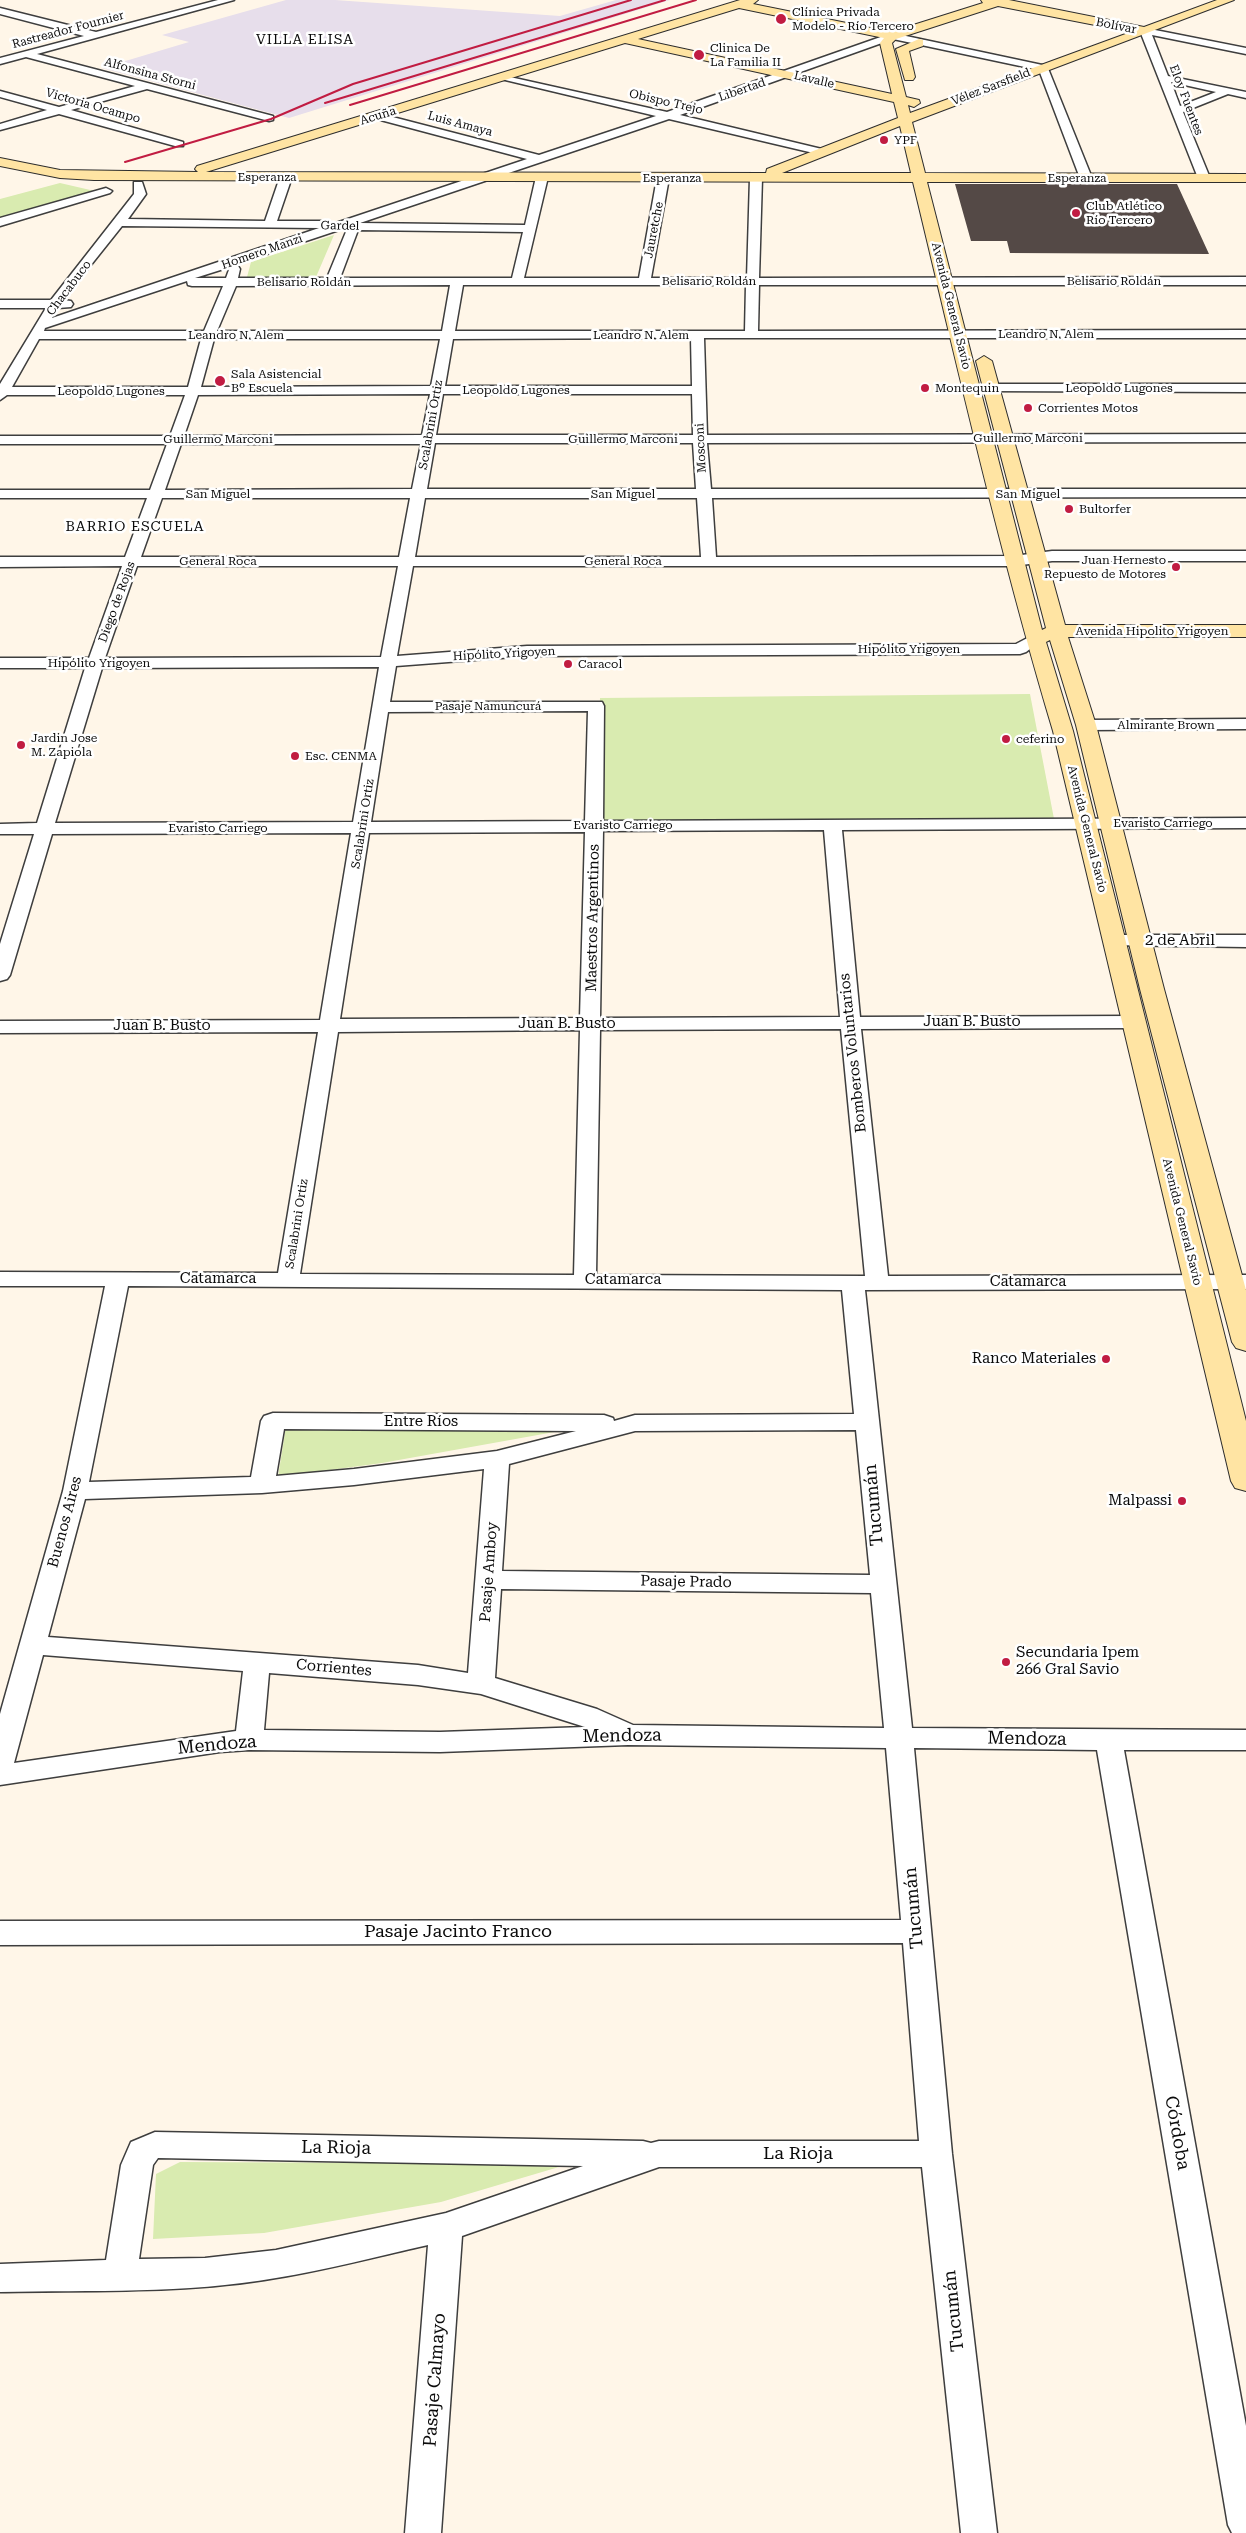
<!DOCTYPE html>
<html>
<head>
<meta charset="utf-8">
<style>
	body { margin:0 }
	canvas { display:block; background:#fff6e8 }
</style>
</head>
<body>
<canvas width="1246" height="2533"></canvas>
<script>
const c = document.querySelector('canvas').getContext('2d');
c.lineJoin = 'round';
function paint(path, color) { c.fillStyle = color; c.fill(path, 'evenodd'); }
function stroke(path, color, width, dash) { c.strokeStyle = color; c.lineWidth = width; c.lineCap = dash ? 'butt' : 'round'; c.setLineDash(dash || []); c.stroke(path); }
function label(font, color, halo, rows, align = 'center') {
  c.font = font + ' "Roboto Serif",serif'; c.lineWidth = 5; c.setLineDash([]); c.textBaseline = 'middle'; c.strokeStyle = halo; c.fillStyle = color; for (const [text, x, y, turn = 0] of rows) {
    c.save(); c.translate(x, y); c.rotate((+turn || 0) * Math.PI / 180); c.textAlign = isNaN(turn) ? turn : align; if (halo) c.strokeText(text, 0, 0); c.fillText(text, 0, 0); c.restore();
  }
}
paint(new Path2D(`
	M286,0H335L560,16L616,0H670L289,118L102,68L189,42L162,35Z`), '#e7deeb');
paint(new Path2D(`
	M60,183L99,192L0,220V199Z
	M334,235L316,277H247L251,262Z
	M1030,694L1055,824L595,825L600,698Z
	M286,1426L560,1431L382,1463L278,1477Z
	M180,2162L569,2164L441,2202L264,2233L153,2239L156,2174Z`), '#d9ebb0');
paint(new Path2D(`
	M955,184H1177L1209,254L1010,253L1007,241H971Z`), '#544946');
const street = new Path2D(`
	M218,0H234L37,54L273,116V120L269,121L147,89L71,110L183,142V146H175L59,114L0,130V124L47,110L0,97V91L59,107L135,86L26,57L0,64V58L84,36L0,14V8L96,32Z
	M1145,28L1246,48V54L1152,35L1168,76L1246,92V98L1228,94L1183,112L1210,178L1208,180H1200L1198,178L1140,31ZM1171,82L1216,92L1180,106Z
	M892,33L1047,66L1092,178L1090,180H1082L1080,178L1039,70L893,39L680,115L826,150V154L822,155L669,119L360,223L525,225L536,177L542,174L548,177L524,278H639L657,178L663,175L669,178L651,278H747L750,178L756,175L762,178L759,278L1246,277V285H759L758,331L1246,330V338H704L707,435L1246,434V442L707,443L711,489H1246V497L712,498L716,557L1014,556L1052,551H1246V561H1052L1014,566H413L397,656L527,646L1016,644L1035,634L1043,639L1026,652L1020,654L527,656L396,666L390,702H602L604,706L603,821L1246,818V828L842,830L860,1017L1133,1016L1140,1018L1143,1022L1140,1026L1133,1028L861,1029L888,1276L1246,1275V1289L865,1290L912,1728L1246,1730V1750H1124L1246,2426V2533H1232L1228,2525L1097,1750L914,1748L952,2154L997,2533H961L922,2167H659L462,2236L441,2533H405L428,2245C378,2256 327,2270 276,2278C186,2294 91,2290 0,2292V2264L106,2260L121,2165L131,2142L155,2132L643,2141L651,2143L659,2141H919L903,1943L0,1945V1921L901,1920L886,1748L628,1745L440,1752L249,1750L220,1752L0,1785V1714L63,1491L105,1286H0V1272L278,1273L318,1032L0,1033V1021L320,1020L351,833L52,834L10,975L7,979L0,981V944L34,834H0V824L37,823L85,668H0V658H89L122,566L0,567V557H125L147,498H0V490H150L167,444H0V436H170L185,395H7L0,400V384L46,308H0V300H51L134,194V182H142L146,194L128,219L265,221L280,177L286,174L292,177L277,221H322L326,223L327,226L527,159L373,118V114H381L539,155L656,116L501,79V75L667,112ZM122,226L319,228L52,318L58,308L71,307L73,304L71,301L63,300ZM348,227L327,278H238L240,269L238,266H231ZM358,230L523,232L512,278H340ZM230,267L226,278H195ZM187,281L188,285L192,286H223L204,331H44L45,328ZM450,285L442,331H217L236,286ZM463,285H746L745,331H455ZM691,338L692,386H445L453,339ZM39,339H201L188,387H12ZM214,339H440L431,386L201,387ZM430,394L422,435L184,436L198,395ZM443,394H692L693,435H436ZM435,443H693L696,489H427ZM181,444H421L412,489L165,490ZM162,498H410L399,557H141ZM425,498H697L701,557H415ZM137,566H398L381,657L105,658ZM379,667L353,822L55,823L102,668ZM588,711L585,821L371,822L388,712ZM824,830L840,1017L600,1018L603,831ZM585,832L580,1018L340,1019L369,833ZM841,1029L865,1276L596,1275L600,1030ZM580,1030L574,1275L300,1274L338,1032ZM128,1286L842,1290L854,1414L635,1415L614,1421L613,1418L604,1415L273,1413L264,1416L261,1421L251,1477L89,1482ZM284,1429L576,1431L497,1451L354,1469L276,1476ZM856,1430L870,1575L502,1571L509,1464L635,1431ZM484,1469L468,1673L418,1665L48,1637L85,1499L262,1493L354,1485ZM501,1589L871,1593L884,1728L633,1725L597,1709L495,1678ZM43,1655L243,1671L236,1731L14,1763ZM269,1673L418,1685L481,1694L585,1727L440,1732L264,1730ZM158,2158L583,2166L446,2213L276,2250L205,2258L139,2259L153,2165Z
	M106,188L112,191L110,193L0,226V218Z
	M991,384H1246V392L986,391L984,388L986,385Z
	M1246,719V729L1086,730L1080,729L1078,725L1080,721L1086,720Z
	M1114,935H1246V947L1107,945L1104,941L1107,937Z`);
const secondary = new Path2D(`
	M740,0H758L753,4L891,32L983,3L981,0H1009L1144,27L1217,0H1234L912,122L925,173L1246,174V182H927L1042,630L1046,628L976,361L984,356L992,361L1065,625H1246V637H1068L1096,725L1164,989L1246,1290V1351L1236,1348L1232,1342L1140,989L1076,725L1050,640L1046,642L1073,731L1246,1421V1491L1235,1488L1231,1481L1053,731C999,550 957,365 913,182L94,180L60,178L0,166V158L60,170L198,172L195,169L197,166ZM998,6L1131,32L910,113L908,105L914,107L920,103L919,100L906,97L892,43L896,39ZM739,8L884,38L880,43L892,94L638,39ZM625,43L894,102L898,118L767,169L766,173L206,172ZM900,126L911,173H782Z
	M919,39L923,40V46L909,51L915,77L913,80H905L896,49Z`);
stroke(street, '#3e3e3e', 3);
stroke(secondary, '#2d2d2d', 2);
paint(street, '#fff');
paint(secondary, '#ffe4a3');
stroke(new Path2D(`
	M325,103L665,0
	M350,105L696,0
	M125,162L271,119L353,84L631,0`), '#c11c42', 2);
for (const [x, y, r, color] of [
	[781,19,6,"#c11c42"],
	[699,55,6,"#c11c42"],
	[884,140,5,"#c11c42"],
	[1076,213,5,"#c11c42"],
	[220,381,6,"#c11c42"],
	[925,388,5,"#c11c42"],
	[1028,408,5,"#c11c42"],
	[1069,509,5,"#c11c42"],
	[1176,567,5,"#c11c42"],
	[568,664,5,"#c11c42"],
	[1006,739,5,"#c11c42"],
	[21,745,5,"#c11c42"],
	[295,756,5,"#c11c42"],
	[1106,1359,5,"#c11c42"],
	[1182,1501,5,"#c11c42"],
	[1006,1662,5,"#c11c42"]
]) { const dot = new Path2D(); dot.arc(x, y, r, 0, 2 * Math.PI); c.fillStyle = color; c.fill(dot); stroke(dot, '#fff', 2); }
label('12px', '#0b0b0b', '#fff', [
	["Clínica Privada",792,12],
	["Modelo - Río Tercero",792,26],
	["Clinica De",710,48],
	["La Familia II",710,62],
	["YPF",894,140],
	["Club Atlético",1086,206],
	["Río Tercero",1086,220],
	["Sala Asistencial",231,374],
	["Bº Escuela",231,388],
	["Montequin",935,388],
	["Corrientes Motos",1038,408],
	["Bultorfer",1079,509],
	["Juan Hernesto",1166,560,"right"],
	["Repuesto de Motores",1166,574,"right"],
	["Caracol",578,664],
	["Jardin Jose",31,738],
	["M. Zapiola",31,752],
	["ceferino",1016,739],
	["Esc. CENMA",305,756]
], 'left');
label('12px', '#0b0b0b', '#fff', [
	["Bolívar",1116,26,11],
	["Rastreador Fournier",68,30,-15],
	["Alfonsina Storni",150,74,15],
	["Lavalle",814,80,13],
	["Vélez Sarsfield",991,87,-21],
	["Libertad",742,90,-19],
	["Eloy Fuentes",1186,100,69],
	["Obispo Trejo",666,102,13],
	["Victoria Ocampo",93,106,16],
	["Acuña",378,116,-17],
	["Luis Amaya",460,124,15],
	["Esperanza",267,177],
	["Esperanza",672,178],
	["Esperanza",1077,178],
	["Gardel",340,226,1],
	["Jauretche",654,230,-79],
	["Homero Manzi",262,252,-19],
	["Belisario Roldán",709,281],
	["Belisario Roldán",1114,281],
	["Belisario Roldán",304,282],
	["Chacabuco",69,288,-53],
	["Avenida General Savio",951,306,76],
	["Leandro N. Alem",1046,334],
	["Leandro N. Alem",236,335],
	["Leandro N. Alem",641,335],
	["Leopoldo Lugones",1119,388],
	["Leopoldo Lugones",516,390],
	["Leopoldo Lugones",111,391],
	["Scalabrini Ortiz",431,425,-80],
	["Guillermo Marconi",1028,438],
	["Guillermo Marconi",218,439],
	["Guillermo Marconi",623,439],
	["Mosconi",701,448,-93],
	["San Miguel",218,494],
	["San Miguel",623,494],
	["San Miguel",1028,494],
	["General Roca",218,561],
	["General Roca",623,561],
	["Diego de Rojas",117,602,-70],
	["Avenida Hipolito Yrigoyen",1152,631],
	["Hipólito Yrigoyen",909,649],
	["Hipólito Yrigoyen",504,654,-3],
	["Hipólito Yrigoyen",99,663],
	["Pasaje Namuncurá",488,706],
	["Almirante Brown",1166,725],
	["Evaristo Carriego",1163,823],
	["Scalabrini Ortiz",363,824,-81],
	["Evaristo Carriego",623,825],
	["Evaristo Carriego",218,828],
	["Avenida General Savio",1087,829,76],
	["Avenida General Savio",1182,1222,76],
	["Scalabrini Ortiz",297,1224,-81]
]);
c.letterSpacing = '1px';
label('14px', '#0b0b0b', '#fff', [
	["VILLA ELISA",305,40],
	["BARRIO ESCUELA",135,527]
]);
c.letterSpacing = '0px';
label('15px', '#0b0b0b', '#fff', [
	["Maestros Argentinos",593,918,-89],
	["2 de Abril",1180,941],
	["Juan B. Busto",972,1022],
	["Juan B. Busto",567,1024],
	["Juan B. Busto",162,1026],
	["Bomberos Voluntarios",853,1053,-96],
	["Catamarca",218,1279],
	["Catamarca",623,1280],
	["Catamarca",1028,1282],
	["Entre Ríos",421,1422],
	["Buenos Aires",65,1522,-75],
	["Pasaje Amboy",489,1572,-86],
	["Pasaje Prado",686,1582,1],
	["Corrientes",334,1668,5]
]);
label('15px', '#0b0b0b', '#fff', [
	["Ranco Materiales",1096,1359],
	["Malpassi",1172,1501],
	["Secundaria Ipem",1016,1653,"left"],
	["266 Gral Savio",1016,1670,"left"]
], 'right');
label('18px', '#0b0b0b', '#fff', [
	["Tucumán",874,1505,-95],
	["Mendoza",622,1736,-1],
	["Mendoza",1027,1739,1],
	["Mendoza",217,1745,-5],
	["Tucumán",914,1908,-95],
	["Pasaje Jacinto Franco",458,1932],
	["Córdoba",1177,2133,80],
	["La Rioja",336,2148,1],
	["La Rioja",798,2154],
	["Tucumán",954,2311,-96],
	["Pasaje Calmayo",435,2380,-86]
]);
</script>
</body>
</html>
